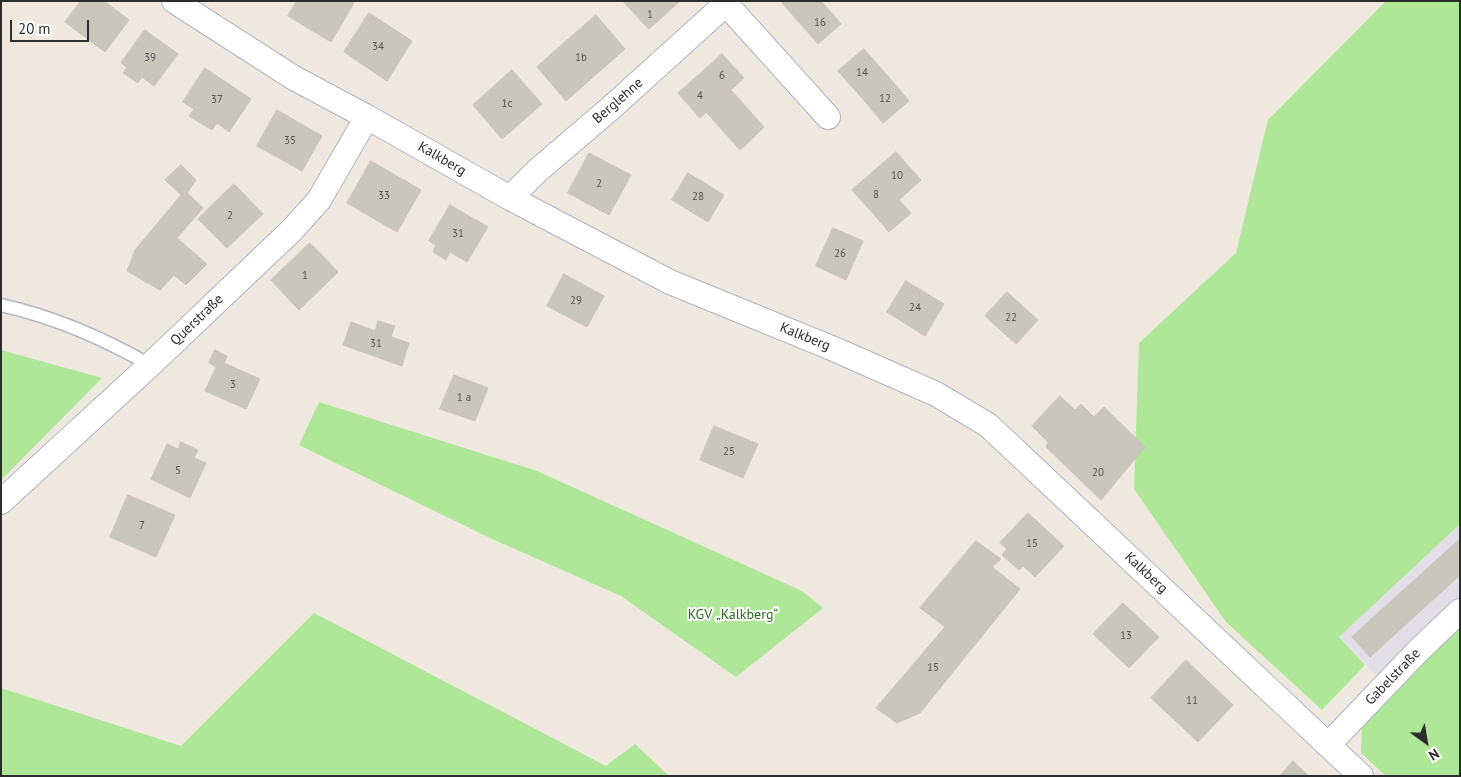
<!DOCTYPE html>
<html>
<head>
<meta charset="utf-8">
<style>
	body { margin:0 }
	#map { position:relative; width:1461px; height:777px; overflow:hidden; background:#eee8de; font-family:"PT Sans",sans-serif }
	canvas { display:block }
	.frame { position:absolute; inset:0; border:2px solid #2c2c2c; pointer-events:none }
	.north { position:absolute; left:1401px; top:717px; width:50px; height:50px; -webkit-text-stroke:4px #fff; paint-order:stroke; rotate:148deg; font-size:14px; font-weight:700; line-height:20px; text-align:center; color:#2c2c2c }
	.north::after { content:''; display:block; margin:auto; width:18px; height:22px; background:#2c2c2c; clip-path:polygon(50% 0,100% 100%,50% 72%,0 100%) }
	.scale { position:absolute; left:10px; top:20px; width:79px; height:22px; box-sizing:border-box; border:2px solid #2c2c2c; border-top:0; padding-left:6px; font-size:15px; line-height:18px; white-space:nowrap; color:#2c2c2c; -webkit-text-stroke:4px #fff; paint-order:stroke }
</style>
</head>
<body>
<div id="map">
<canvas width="1461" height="777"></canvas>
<div class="frame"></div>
<div class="north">N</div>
<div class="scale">20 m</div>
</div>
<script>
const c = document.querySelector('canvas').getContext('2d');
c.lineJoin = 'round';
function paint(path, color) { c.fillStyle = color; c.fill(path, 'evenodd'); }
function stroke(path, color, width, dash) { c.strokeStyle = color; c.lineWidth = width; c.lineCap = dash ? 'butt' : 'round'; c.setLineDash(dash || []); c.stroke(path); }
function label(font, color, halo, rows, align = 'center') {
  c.font = font + ' "PT Sans",sans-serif'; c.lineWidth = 4; c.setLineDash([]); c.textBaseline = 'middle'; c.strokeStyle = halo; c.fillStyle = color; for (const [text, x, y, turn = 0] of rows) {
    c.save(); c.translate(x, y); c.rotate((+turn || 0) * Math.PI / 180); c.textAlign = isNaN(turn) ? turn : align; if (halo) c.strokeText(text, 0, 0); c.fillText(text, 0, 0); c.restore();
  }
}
paint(new Path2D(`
	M1460,524V626L1393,693L1339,637Z`), '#e1dee7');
paint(new Path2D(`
	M1386,1H1460V524L1339,637L1365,665L1322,710L1226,622L1134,489L1139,343L1236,253L1268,120Z
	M1,350L102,378L1,480Z
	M319,402L537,471L802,591L823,608L736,677L621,596L490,538L299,445Z
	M314,613L606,766L635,744L669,776H1V688L181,746Z
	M1460,626V776H1386L1361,753L1362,723Z`), '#aee797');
const building = new Path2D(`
	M81,1H104L129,20L105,52L65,22Z
	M297,1H351L354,3L331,42L288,16Z
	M623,1H680L649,29Z
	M781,1H822V2L798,21Z
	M822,2L841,24L818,44L798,21Z
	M369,13L412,41L387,81L344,52Z
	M596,15L625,49L566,101L537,67Z
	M145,30L178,54L154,86L142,77L138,83L123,73L127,67L121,63Z
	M864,49L887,75L861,97L838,71Z
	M722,54L744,78L722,98L700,74Z
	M205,68L251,99L229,132L217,123L212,130L189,116L194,109L183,102Z
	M512,70L542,104L502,139L473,105Z
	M700,74L722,98L700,118L678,93Z
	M887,75L909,101L883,123L861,97Z
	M731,90L764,127L756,135L722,98Z
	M722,98L756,135L740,150L706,112Z
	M277,110L322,136L302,171L257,146Z
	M896,152L921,180L899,200L874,171Z
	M589,153L631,175L609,215L568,193Z
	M371,161L421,190L397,232L347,203Z
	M181,165L196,180L187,193L203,208L177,238L207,264L186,285L174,275L160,290L127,271L135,250L181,195L165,180Z
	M874,171L899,200L877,218L852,190Z
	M688,173L724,195L708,222L672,200Z
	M234,184L263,214L227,248L198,219Z
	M899,200L911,213L889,232L877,218Z
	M450,205L488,227L467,262L450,252L446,260L433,252L436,245L429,241Z
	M833,228L863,241L846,280L816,266Z
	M310,243L338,272L299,310L271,280Z
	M564,274L604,296L587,327L547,306Z
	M906,281L944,304L925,336L887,312Z
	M1007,292L1038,320L1016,344L985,316Z
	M378,321L395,326L391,337L409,343L402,366L343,345L351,322L375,331Z
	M215,350L227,356L224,363L260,379L246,409L205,391L216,367L209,363Z
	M454,375L488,388L475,421L440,409Z
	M1060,396L1075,410L1081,404L1094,417L1104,407L1145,447L1101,500L1046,447L1048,442L1032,426Z
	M714,426L758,444L743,478L700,460Z
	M181,442L198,450L194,458L206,463L190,498L151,479L167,444L178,449Z
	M128,495L175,515L156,557L110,537Z
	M1028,513L1064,546L1035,577L1023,566L1019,570L1002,555L1007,549L1000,543Z
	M1460,539V575L1370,657L1352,637Z
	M976,541L1001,559L992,567L1020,589L920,713L897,723L876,708L945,627L920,608Z
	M1123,603L1159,637L1129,668L1093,634Z
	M1186,660L1233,705L1198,742L1151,698Z
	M1293,761L1309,776H1280Z`);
paint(building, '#c9c6bc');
stroke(building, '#cac4b7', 1);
const service = new Path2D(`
	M1,305C55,317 103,338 150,365`);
const minor = new Path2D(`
	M174,1L294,78L367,117L510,198L670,282L834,349L936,394L988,425L1361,776
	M726,4L828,117
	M510,198L537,171L612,107L729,1
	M1,502L150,365L292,230L319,200L367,117
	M1328,745L1418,651L1460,611`);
stroke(service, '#b2b3c0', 15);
stroke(minor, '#b2b3c0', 26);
stroke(service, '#fff', 12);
stroke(minor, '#fff', 24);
label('11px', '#535250', null, [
	["1",650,15],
	["16",820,23],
	["34",378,47],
	["39",150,58],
	["1b",581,58],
	["14",862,73],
	["6",722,76],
	["4",700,96],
	["12",885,99],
	["37",217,100],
	["1c",507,104],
	["35",290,141],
	["10",897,176],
	["2",599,184],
	["8",876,195],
	["33",384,196],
	["28",698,197],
	["2",230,216],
	["31",458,234],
	["26",840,254],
	["1",305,276],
	["29",576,301],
	["24",915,308],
	["22",1011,318],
	["31",376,344],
	["3",233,385],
	["1 a",464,398],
	["25",729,452],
	["5",178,471],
	["20",1098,473],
	["7",142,526],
	["15",1032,544],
	["13",1126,636],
	["15",933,668],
	["11",1192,701]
]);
label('14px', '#2c2c2c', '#fff', [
	["Berglehne",618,101,-41],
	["Kalkberg",442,159,30],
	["Querstraße",197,320,-44],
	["Kalkberg",805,337,22],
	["Kalkberg",1146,573,43],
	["Gabelstraße",1393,677,-46]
]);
label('14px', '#246e17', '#fff', [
	["KGV „Kalkberg“",733,615]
]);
</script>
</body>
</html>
